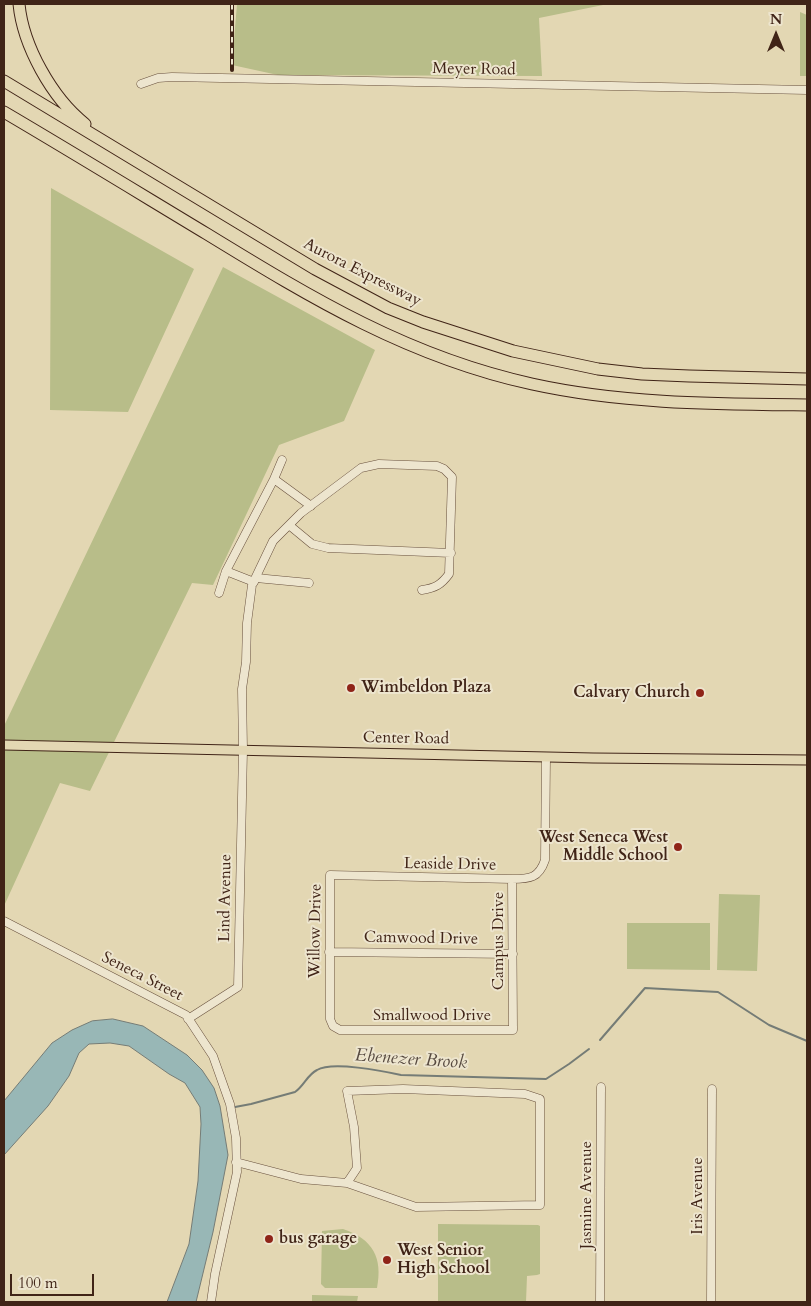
<!DOCTYPE html>
<html>
<head>
<meta charset="utf-8">
<style>
	body { margin:0 }
	#map { position:relative; width:811px; height:1306px; overflow:hidden; background:#e3d7b3; font-family:Cardo,serif }
	canvas { display:block }
	.frame { position:absolute; inset:0; border:5px solid #402417; pointer-events:none }
	.north { position:absolute; left:751px; top:10px; width:50px; height:50px; -webkit-text-stroke:4px #ede5ce; paint-order:stroke; rotate:0deg; font-size:14px; font-weight:700; line-height:20px; text-align:center; color:#402417 }
	.north::after { content:''; display:block; margin:auto; width:18px; height:22px; background:#402417; clip-path:polygon(50% 0,100% 100%,50% 72%,0 100%) }
	.scale { position:absolute; left:10px; top:1274px; width:84px; height:22px; box-sizing:border-box; border:2px solid #402417; border-top:0; padding-left:6px; font-size:15px; line-height:18px; white-space:nowrap; color:#402417; -webkit-text-stroke:4px #ede5ce; paint-order:stroke }
</style>
</head>
<body>
<div id="map">
<canvas width="811" height="1306"></canvas>
<div class="frame"></div>
<div class="north">N</div>
<div class="scale">100 m</div>
</div>
<script>
const c = document.querySelector('canvas').getContext('2d');
c.lineJoin = 'round';
function paint(path, color) { c.fillStyle = color; c.fill(path, 'evenodd'); }
function stroke(path, color, width, dash) { c.strokeStyle = color; c.lineWidth = width; c.lineCap = dash ? 'butt' : 'round'; c.setLineDash(dash || []); c.stroke(path); }
function label(font, color, halo, rows, align = 'center') {
  c.font = font + ' Cardo,serif'; c.lineWidth = 4; c.setLineDash([]); c.textBaseline = 'middle'; c.strokeStyle = halo; c.fillStyle = color; for (const [text, x, y, turn = 0] of rows) {
    c.save(); c.translate(x, y); c.rotate((+turn || 0) * Math.PI / 180); c.textAlign = isNaN(turn) ? turn : align; if (halo) c.strokeText(text, 0, 0); c.fillText(text, 0, 0); c.restore();
  }
}
paint(new Path2D(`
	M237,4H608L539,18L542,76L278,75L232,65Z
	M800,12L807,15V76H800Z
	M51,188L194,269L128,412L50,410Z
	M223,267L375,350L344,421L279,445L213,585L192,583L90,791L60,783L4,906V726Z
	M719,894L760,895L757,971L717,970Z
	M627,923H710V970L627,969Z
	M438,1224L538,1225L540,1226V1274L537,1275L527,1276L526,1302H438Z
	M343,1229C373,1239 383,1258 377,1288H325L321,1284L322,1231Z
	M312,1295L358,1296L357,1302H312Z`), '#b8bd89');
const water = new Path2D(`
	M113,1019L143,1026L187,1055L202,1070L214,1088L220,1106L228,1155L213,1232L196,1302H167L189,1244L198,1181L201,1124L200,1107L185,1083L169,1074L129,1046L110,1043L89,1044L79,1053L69,1076L48,1106L4,1155V1101L52,1043L72,1030L92,1021Z`);
paint(water, '#98b7b6');
stroke(water, '#757c76', 1);
stroke(new Path2D(`
	M600,1040L645,988L718,992L769,1025L807,1041
	M235,1107L251,1104L295,1092C304,1086 307,1075 317,1070C332,1061 383,1071 401,1075L546,1079L569,1064L589,1049`), '#757c76', 2);
const minor = new Path2D(`
	M141,84L158,78L172,77L807,90
	M274,479L282,460
	M289,525L312,544L328,548L451,553
	M256,578L309,583
	M254,582L226,571L274,479L311,506
	M219,593L226,571
	M512,879L513,1030H340L333,1026L330,1019V875L512,879C530,879 539,878 545,860L546,757
	M4,921L186,1015L213,1056L230,1104L236,1138L237,1172L215,1274L211,1302
	M329,952L513,954
	M188,1019L238,987L243,750L242,689L246,662L247,623L252,585L273,541L301,513L361,468L379,464L437,466L444,469L452,477L449,574C441,585 435,588 422,590
	M236,1162L301,1179L347,1183L416,1207L540,1205V1099L525,1094L403,1089L347,1091L354,1127L357,1168L347,1183
	M600,1302L601,1087
	M711,1302L712,1089`);
const major = new Path2D(`
	M4,745L593,758L807,760`);
const highway = new Path2D(`
	M19,4C23,46 52,98 85,124
	M4,81L315,269L388,308L423,322L513,351L598,369L642,374L689,376L807,379
	M4,112C72,152 139,193 207,234C313,299 409,357 532,384C623,404 715,404 807,405`);
stroke(minor, '#69513e', 9);
stroke(major, '#402417', 11);
stroke(highway, '#402417', 13);
stroke(minor, '#ede5ce', 8);
stroke(major, '#e3d7b3', 9);
stroke(highway, '#e3d7b3', 11);
const rail = new Path2D(`
	M232,4V70`);
stroke(rail, '#402417', 4);
stroke(rail, '#ede5ce', 2, [5.5]);
for (const [x, y, r, color] of [
	[351,688,5,"#8f2418"],
	[700,693,5,"#8f2418"],
	[678,847,5,"#8f2418"],
	[269,1239,5,"#8f2418"],
	[387,1260,5,"#8f2418"]
]) { const dot = new Path2D(); dot.arc(x, y, r, 0, 2 * Math.PI); c.fillStyle = color; c.fill(dot); stroke(dot, '#ede5ce', 2); }
label('16px', '#402417', '#ede5ce', [
	["Meyer Road",474,70,1],
	["Aurora Expressway",362,273,27],
	["Center Road",406,739,1],
	["Leaside Drive",450,865,1],
	["Lind Avenue",226,898,-89],
	["Willow Drive",316,931,-89],
	["Camwood Drive",421,939,1],
	["Campus Drive",499,941,-90],
	["Seneca Street",142,977,27],
	["Smallwood Drive",432,1016],
	["Jasmine Avenue",587,1195,-90],
	["Iris Avenue",698,1196,-90]
]);
label('bold 16px', '#402417', '#ede5ce', [
	["Wimbeldon Plaza",361,688],
	["Calvary Church",690,693,"right"],
	["West Seneca West",668,838,"right"],
	["Middle School",668,856,"right"],
	["bus garage",279,1239],
	["West Senior",397,1251],
	["High School",397,1269]
], 'left');
label('italic 18px', '#56493f', '#ede5ce', [
	["Ebenezer Brook",411,1060,4]
]);
</script>
</body>
</html>
